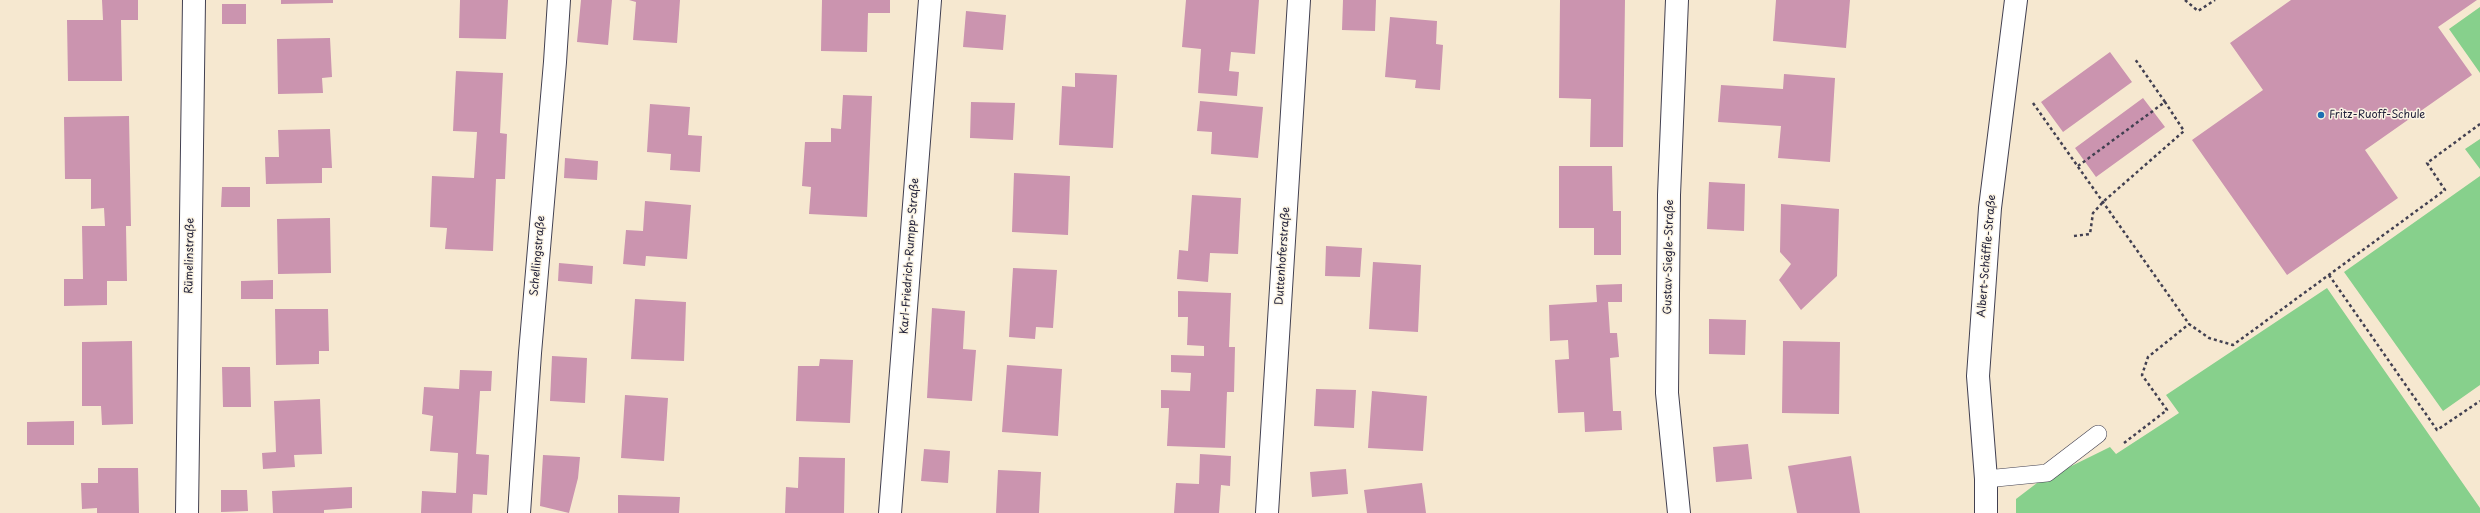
<!DOCTYPE html>
<html>
<head>
<meta charset="utf-8">
<style>
	body { margin:0 }
	canvas { display:block; background:#f6e8d0 }
</style>
</head>
<body>
<canvas width="2480" height="513"></canvas>
<script>
const c = document.querySelector('canvas').getContext('2d');
c.lineJoin = 'round';
function paint(path, color) { c.fillStyle = color; c.fill(path, 'evenodd'); }
function stroke(path, color, width, dash) { c.strokeStyle = color; c.lineWidth = width; c.lineCap = dash ? 'butt' : 'round'; c.setLineDash(dash || []); c.stroke(path); }
function label(font, color, halo, rows, align = 'center') {
  c.font = font + ' "Playpen Sans",sans-serif'; c.lineWidth = 3; c.setLineDash([]); c.textBaseline = 'middle'; c.strokeStyle = halo; c.fillStyle = color; for (const [text, x, y, turn = 0] of rows) {
    c.save(); c.translate(x, y); c.rotate((+turn || 0) * Math.PI / 180); c.textAlign = isNaN(turn) ? turn : align; if (halo) c.strokeText(text, 0, 0); c.fillText(text, 0, 0); c.restore();
  }
}
paint(new Path2D(`
	M2480,7V73L2449,29Z
	M2480,139V169L2465,149Z
	M2480,176V385L2443,411L2344,272Z
	M2327,288L2480,508V513H2016V499L2037,483L2110,447L2116,454L2179,413L2166,395Z`), '#87d08c');
paint(new Path2D(`
	M102,0H138V20H121L122,81H68L67,20H103Z
	M281,0H333V3L281,4Z
	M460,0H508L506,39L459,38Z
	M581,0H612L608,45L577,42Z
	M629,0H680L677,43L633,40L636,2Z
	M822,0H890V13H868L867,52L821,51Z
	M1186,0H1259L1255,54L1231,52L1229,71L1239,72L1237,96L1198,93L1201,49L1182,47Z
	M1343,0H1376L1375,31L1342,30Z
	M1560,0H1625L1623,147H1590L1591,99L1559,98Z
	M1776,0H1850L1846,48L1773,41Z
	M2291,0H2477L2438,27L2472,75L2365,150L2398,198L2287,275L2192,140L2263,90L2230,43Z
	M222,4H246V24H222Z
	M966,11L1006,15L1003,50L963,47Z
	M1390,17L1437,21L1436,44L1443,45L1440,90L1415,88L1416,80L1385,77Z
	M330,38L332,77L322,78L323,93L278,94L277,39Z
	M2110,52L2132,82L2063,132L2041,102Z
	M456,71L503,73L500,133L507,134L505,179H496L493,251L445,249L447,228L430,227L432,176L474,178L477,132L453,131Z
	M1075,73L1117,75L1113,148L1059,145L1062,86L1075,87Z
	M1784,74L1835,78L1830,162L1778,158L1781,126L1718,122L1721,85L1783,89Z
	M843,95L872,96L867,217L809,214L811,187L802,186L805,142H831V128L841,129Z
	M2143,98L2165,127L2096,177L2075,148Z
	M1200,101L1263,107L1258,158L1211,154L1212,132L1197,131Z
	M971,102L1015,103L1013,140L970,138Z
	M650,104L690,107L688,135L702,136L700,172L670,170L671,154L647,152Z
	M129,116L131,226H126L127,281H107V305L64,306V279H83L82,226H105L104,208L91,209V179H65L64,117Z
	M330,129L332,168H322V183L266,184L265,157H279L278,130Z
	M565,158L598,161L597,180L564,178Z
	M1559,166H1612L1613,211H1621V255H1594V228H1559Z
	M1014,173L1070,176L1068,235L1012,232Z
	M1709,182L1745,184L1744,231L1707,229Z
	M222,187H250V207H221Z
	M1192,195L1241,198L1238,254L1210,253L1208,282L1177,279L1179,250L1188,251Z
	M645,201L691,205L687,259L646,256L645,266L623,264L626,230L643,231Z
	M1781,204L1839,209L1837,276L1801,310L1779,280L1791,264L1780,252Z
	M330,218L331,273L278,274L277,219Z
	M1326,246L1362,248L1360,277L1325,276Z
	M1373,262L1421,265L1418,332L1369,329Z
	M559,263L593,266L592,284L558,281Z
	M1013,268L1057,270L1053,328L1036,327L1035,339L1009,337Z
	M273,280V299H241V281Z
	M1622,284V302H1608L1610,333H1617L1619,357L1610,358L1613,411H1621L1622,430L1585,432L1584,412L1558,413L1555,360L1569,359L1568,340L1550,341L1549,305L1597,302L1596,285Z
	M1178,291L1231,293L1229,347H1235L1234,392H1227L1225,448L1167,446L1169,408H1161V390L1190,391L1191,373L1171,372V355L1204,356V346L1187,345L1188,317H1178Z
	M635,299L686,302L684,361L631,359Z
	M932,308L965,311L963,349L976,350L972,401L927,398Z
	M275,309H328L329,351H319V364L276,365Z
	M1709,319L1746,320L1745,355L1709,354Z
	M132,341L133,424L102,425L101,406H82V342Z
	M1783,341L1840,342L1839,414L1782,413Z
	M552,356L587,358L585,403L550,401Z
	M820,359L853,360L850,423L796,421L798,366H819Z
	M1007,365L1062,369L1058,436L1002,432Z
	M222,367H250L251,407H223Z
	M460,370L492,371L491,391H480L476,454L489,455L487,495L473,494L472,513H421L422,491L456,493L458,453L430,451L433,416L422,414L424,387L459,389Z
	M1316,389L1356,390L1354,428L1314,426Z
	M1372,391L1427,396L1423,451L1368,448Z
	M625,395L668,398L664,461L621,458Z
	M320,399L322,454L294,455L295,467L263,469L262,453L276,452L274,401Z
	M74,421V445H27V422Z
	M1748,444L1752,479L1716,482L1713,447Z
	M924,449L950,451L948,483L921,481Z
	M1200,454L1231,456L1230,486L1221,485L1219,513H1174L1176,483L1199,484Z
	M543,455L580,457L578,478L569,513L540,506Z
	M1851,456L1860,513H1797L1788,466Z
	M799,457L845,458L844,513H785L786,487L798,488Z
	M98,468H138L139,513H97V508L82,509L81,483H98Z
	M1346,469L1348,494L1312,497L1310,472Z
	M998,470L1041,472L1039,513H996Z
	M1422,483L1426,513H1367L1364,490Z
	M352,487V508L324,510V513H273L272,491Z
	M221,490H247L248,511L221,512Z
	M618,495L680,497L679,513H618Z`), '#cb94af');
const service = new Path2D(`
	M1986,479L2047,473L2098,434`);
const minor = new Path2D(`
	M1677,0L1669,195L1667,393L1679,513
	M519,513L530,353L555,62L559,0
	M890,513L930,0
	M1267,513L1299,0
	M1986,513V479L1978,376L1990,208L2016,0`);
const tertiary = new Path2D(`
	M187,513L194,0`);
stroke(service, '#424051', 18);
stroke(minor, '#424051', 24);
stroke(tertiary, '#424051', 24);
stroke(new Path2D(`
	M2185,0L2198,11L2215,0
	M2033,103L2189,324L2209,338L2233,345L2445,190L2427,163L2480,124
	M2078,166L2165,102L2135,59
	M2074,236L2090,234L2093,213L2104,201L2184,131L2165,102
	M2329,275L2437,430L2480,401
	M2124,443L2167,410L2142,375L2148,357L2189,324`), '#424051', 2.5, [3, 3]);
stroke(service, '#fff', 17);
stroke(minor, '#fff', 22);
stroke(tertiary, '#fff', 22);
for (const [x, y, r, color] of [
	[2321,115,4,"#1f6fb2"]
]) { const dot = new Path2D(); dot.arc(x, y, r, 0, 2 * Math.PI); c.fillStyle = color; c.fill(dot); stroke(dot, '#fcf5e5', 1.5); }
label('11px', '#22223b', '#fcf5e5', [
	["Fritz-Ruoff-Schule",2329,115]
], 'left');
label('11px', '#22223b', '#fcf5e5', [
	["Rümelinstraße",190,256,-89],
	["Schellingstraße",538,256,-85],
	["Karl-Friedrich-Rumpp-Straße",910,256,-86],
	["Duttenhoferstraße",1283,256,-86],
	["Albert-Schäffle-Straße",1987,256,-85],
	["Gustav-Siegle-Straße",1669,257,-89]
]);
</script>
</body>
</html>
